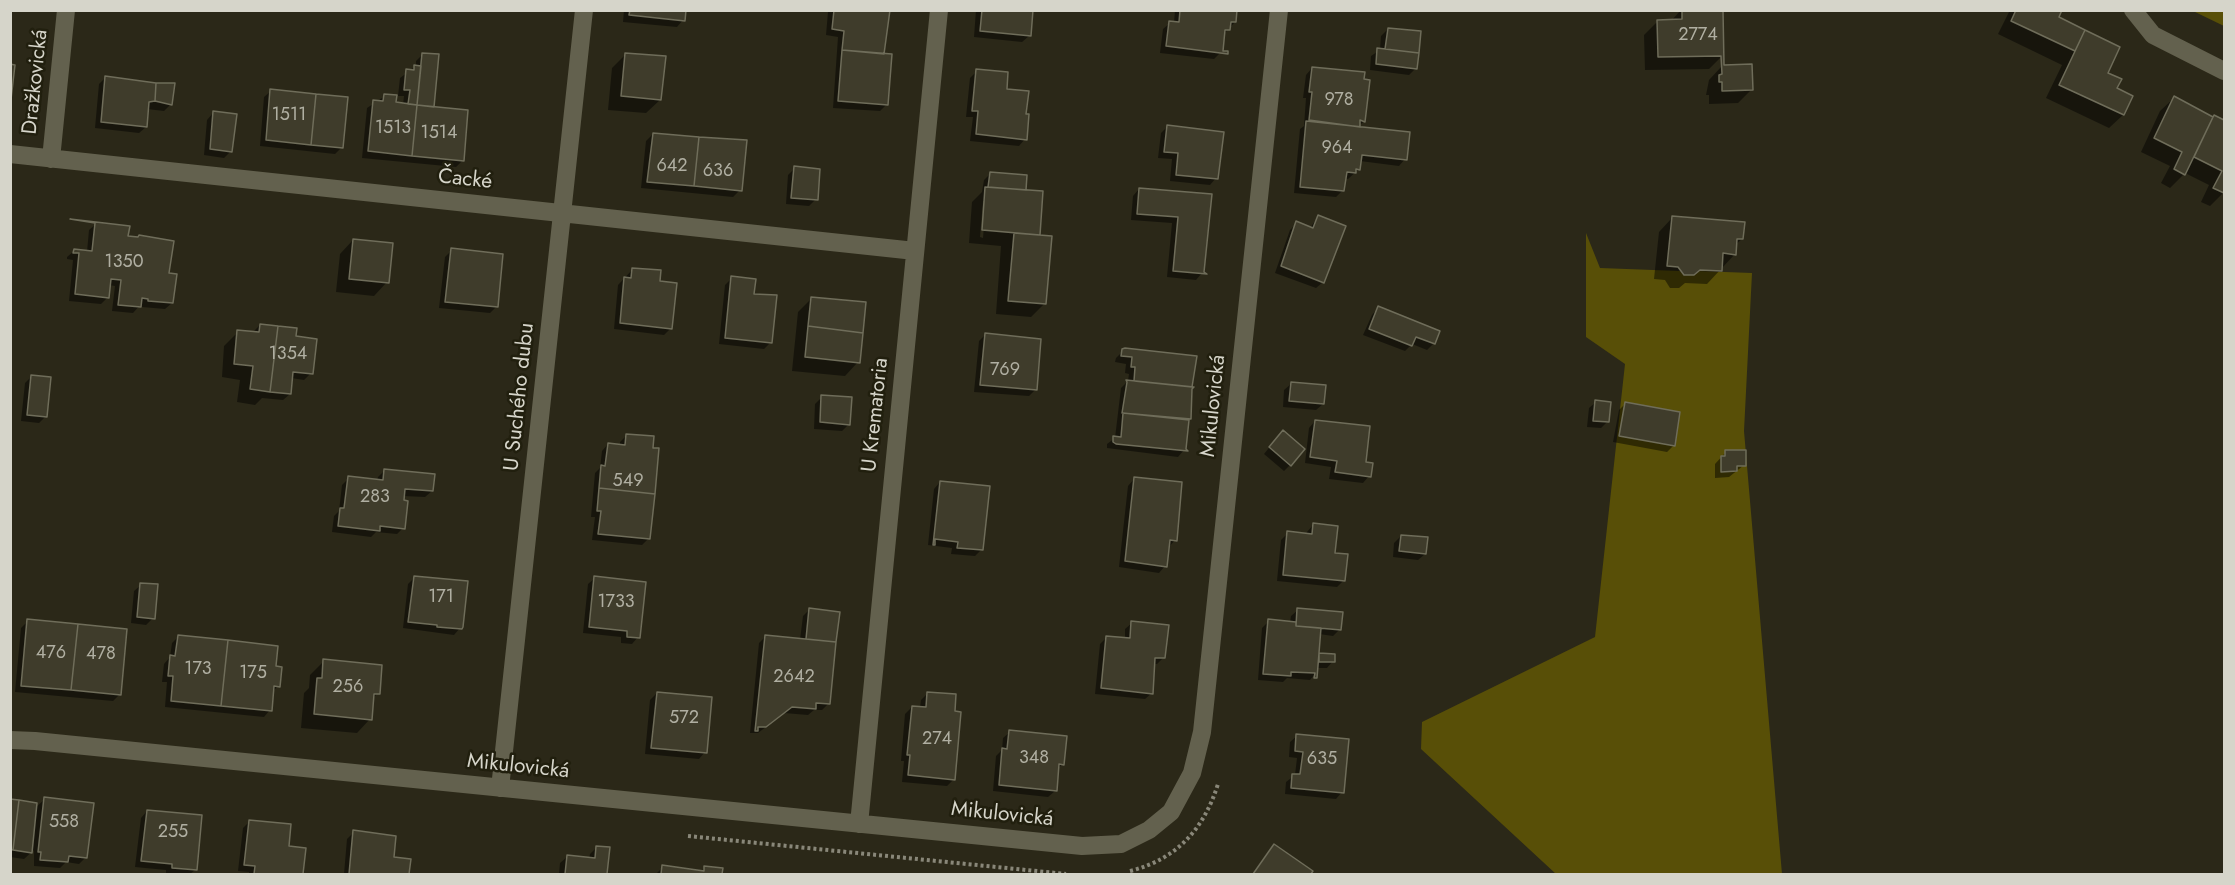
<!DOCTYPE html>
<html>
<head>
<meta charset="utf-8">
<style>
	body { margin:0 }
	#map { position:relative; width:2235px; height:885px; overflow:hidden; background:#2b2818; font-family:Jost,sans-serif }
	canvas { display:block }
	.frame { position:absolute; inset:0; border:12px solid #d6d5ca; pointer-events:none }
</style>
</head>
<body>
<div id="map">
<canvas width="2235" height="885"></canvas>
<div class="frame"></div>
</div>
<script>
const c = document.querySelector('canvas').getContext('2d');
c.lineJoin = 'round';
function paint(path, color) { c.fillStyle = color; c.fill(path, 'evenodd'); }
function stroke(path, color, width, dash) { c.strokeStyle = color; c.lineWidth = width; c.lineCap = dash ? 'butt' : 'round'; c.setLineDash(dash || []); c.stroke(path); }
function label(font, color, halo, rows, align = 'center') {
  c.font = font + ' Jost,sans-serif'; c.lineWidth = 5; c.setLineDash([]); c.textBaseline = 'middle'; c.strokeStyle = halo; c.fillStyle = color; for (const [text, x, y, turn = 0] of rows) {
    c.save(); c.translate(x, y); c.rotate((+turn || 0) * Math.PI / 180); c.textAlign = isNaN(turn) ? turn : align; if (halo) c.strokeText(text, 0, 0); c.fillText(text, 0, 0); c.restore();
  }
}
paint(new Path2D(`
	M2193,11H2224V26Z
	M1586,233L1600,268L1680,271L1684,275H1694L1698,271L1752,273L1744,431L1782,874H1556L1421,749L1422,722L1595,637L1625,364L1586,337Z`), '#584f07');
paint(new Path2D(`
	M624,10H684L683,20L677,27L623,22Z
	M830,10H881L887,104L880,111L833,108L838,37L826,35L828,12Z
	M976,10H1031L1029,36L1022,42L974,37Z
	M1175,10H1236L1235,22L1223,35L1221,52L1214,59L1160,53L1163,29L1170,23H1174Z
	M1681,10H1722L1723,55L1709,69L1645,70L1644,35L1658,21H1671Z
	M2010,10H2060L2057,17L2118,48L2106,73L2115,89L2131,96L2123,115L2109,128L2046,98L2062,65L1998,34Z
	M1388,29L1416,68L1409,75L1370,70L1371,56L1380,50L1381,36Z
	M423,54L432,108L462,161L456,167L362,158L367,108L385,96L394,104L403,105L404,96H398L400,78L416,66V61Z
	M626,54L660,100L646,113L608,110L612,68Z
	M1722,66L1751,90L1738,103L1709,104V95H1706L1709,80Z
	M1312,68L1363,81L1364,121L1357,128L1405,159L1399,166L1360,161L1359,169L1348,179L1344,178L1343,190L1336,197L1294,193L1300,129L1304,126L1306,98H1303L1306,75Z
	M977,71L1005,90L1025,116V139L1019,146L970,141L973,117H966L970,78Z
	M105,78L170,105L164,111L147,109L146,127L139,133L95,128L99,84Z
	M271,91L342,147L335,154L260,146L264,97Z
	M2174,98L2193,109L2224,123V192L2210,206L2201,202L2209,185L2185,173L2170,188L2161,183L2170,166L2141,152L2160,111Z
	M213,113L231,151L224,158L204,155L207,120Z
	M1167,127L1216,178L1210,185L1170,181L1172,159L1158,158L1161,133Z
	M653,134L740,190L733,197L641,188L646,141Z
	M795,168L816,199L809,206L786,204L788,175Z
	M990,174L1024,191L1041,193L1038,236L1045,303L1031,317L996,314L1001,246L969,243L972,202L982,192L984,180ZM983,201H986L983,238L980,237Z
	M1139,189L1211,195L1202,273L1196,280L1167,277L1172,223L1131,220L1133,196Z
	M1318,217L1323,282L1316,288L1275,273L1290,230L1297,223L1310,228Z
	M1672,218L1742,239L1735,245V254L1707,284L1685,283L1679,288H1670L1665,280L1654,279L1659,232Z
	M96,224L126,237L167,274L172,303L165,309L142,307V303L133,313L112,311L115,286L109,285L108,297L101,304L69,301L73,260L67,259V257L74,251L87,252L89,230Z
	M353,240L387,282L374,296L336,292L340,254Z
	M452,250L496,307L490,313L439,308L445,257Z
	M633,269L659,282L671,328L664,335L614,329L618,285Z
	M732,278L752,296L770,343L764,349L719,344L725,285Z
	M812,298L858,362L845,376L792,371L798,312Z
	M1378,308L1438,332L1433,344L1427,350L1412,344L1405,351L1363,335L1372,315Z
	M260,325L311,373L304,380L291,378L290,394L283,400L262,398L255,405L237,402L240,380L222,377L224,346L238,332L252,333Z
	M985,335L1035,390L1029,396L974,392L979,341Z
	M1123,351L1194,357L1184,450L1178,457L1107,448V444L1115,438L1121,388L1128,381L1129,374L1125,373L1126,364L1115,362L1116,358Z
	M31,377L45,417L39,423L21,421L25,383Z
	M1291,384L1323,404L1316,410L1283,407L1284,390Z
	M822,397L849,424L842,431L814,429L815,404Z
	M1596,402L1608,421L1601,428L1587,427L1589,408Z
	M1626,403L1674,445L1667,452L1613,442L1619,410Z
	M1315,421L1365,463L1369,476L1363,483L1329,479L1331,467L1305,463L1309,428Z
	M627,435L649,538L642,545L592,540L595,517H591L595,473L600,468L602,451L608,444L620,446V442Z
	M1277,438L1290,465L1284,471L1264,454Z
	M1726,452L1744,465L1729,477L1715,478V464Z
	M384,471L432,491L425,497L403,496V528L397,534L376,532L371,537L332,532L334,516L339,511L342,485L349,478L377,481L378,477Z
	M1134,479L1175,540L1169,547L1165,566L1159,573L1119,567L1128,486Z
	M940,482L981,550L975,556L951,554L952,548L928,545L934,489Z
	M1313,525L1333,554L1343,581L1337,587L1277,581L1281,540L1288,533L1306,535L1307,532Z
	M1401,536L1425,554L1418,560L1393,557L1394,543Z
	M414,578L460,628L454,635L403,628L408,584Z
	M595,578L638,637L632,644L621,643V637L583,633L588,584Z
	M141,585L153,618L146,625L131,623L134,591Z
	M809,610L838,613L828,704L822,710H814L808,715L784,713L758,733H750L759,643L766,636L800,640L803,616Z
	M1298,610L1340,629L1333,636L1319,634L1318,655L1334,656L1333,661L1327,668H1317L1316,673L1310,680L1287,678L1283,682L1258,680L1262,628L1269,621L1290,623L1291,616Z
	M28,621L119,695L113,701L15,692L21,628Z
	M1132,623L1164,657L1157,664H1153L1152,693L1145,699L1095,694L1100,644L1107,637L1125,639V629Z
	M178,637L275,667L278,686L272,692L270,710L264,717L165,707L167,682H162L164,664L170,657L172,643Z
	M324,661L378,693L372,699L370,719L357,733L301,728L304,693L309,688L310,675Z
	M657,693L705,752L699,759L645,754L650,700Z
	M928,693L954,779L947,786L902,782L904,761H901L905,714L912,707L920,708L921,700Z
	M1010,732L1063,764L1057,769L1055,791L1048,797L993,791L996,756L1002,750L1003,738Z
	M1297,736L1342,792L1336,799L1285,794L1286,782L1295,775L1297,758L1289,757L1290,742Z
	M45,799L86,857L79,864L66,862L60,868L34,866V850L24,859L10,857V801L35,808Z
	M147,811L195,870L190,874H166V870L135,867L141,818Z
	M250,821L288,848L305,850L302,874H249V872L238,871L243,828Z
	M354,832L393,858L409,860L408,874H344L347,839Z
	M1274,846L1311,872L1309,874H1253Z
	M596,848L608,849L606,874H559L560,863L567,857L589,859L590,854Z
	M663,867L700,872L705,868L721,869V874H656Z`), '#0007');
const building = new Path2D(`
	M630,10H686L685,21L629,15Z
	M834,10H890L884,54L842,50L844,31L832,29Z
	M982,10H1033L1031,36L980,31Z
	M1180,10H1237L1236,22H1231L1230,30H1225L1223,51H1228V54L1166,46L1169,21L1179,22Z
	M1682,10H1723L1724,65L1752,64L1753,90L1722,91V82H1719V75L1722,74L1721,56L1658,57L1657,20L1682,19Z
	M2016,10H2062L2059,17L2085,30L2075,51L2011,21Z
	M1388,28L1421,31L1419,53L1385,49Z
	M2085,30L2120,47L2108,73L2122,79L2117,88L2133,96L2124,115L2059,85Z
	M1377,48L1419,53L1417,69L1376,64Z
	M842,50L892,54L888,105L838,101Z
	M422,53L439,54L434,107L417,105Z
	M625,53L666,56L661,100L621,96Z
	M10,64L15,65L10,108Z
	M414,65L421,66L417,105L408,104L410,90H404L406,69L414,70Z
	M1312,67L1365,72L1364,79L1370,80L1365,122L1360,120V127L1309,120L1312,92H1309Z
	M976,69L1008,72L1007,89L1029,91L1026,114H1029L1027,140L976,134L978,111H972Z
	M105,76L156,83L155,101L149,102L147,127L101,122Z
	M156,83H175L172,105L155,101Z
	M270,89L316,94L311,145L266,140Z
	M316,94L348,97L343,148L311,145Z
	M384,94L397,95L396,102L417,105L412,156L368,151L373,100L383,101Z
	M2174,96L2213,117L2185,175L2174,169L2182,152L2154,138Z
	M417,105L468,110L464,161L412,156Z
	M213,111L237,114L232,152L210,149Z
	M2214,115L2224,120V193L2213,188L2222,171L2194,157Z
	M1306,121L1410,132L1407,160L1362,155L1360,170L1356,169V173L1347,172L1344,191L1300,187Z
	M1167,125L1224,132L1218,179L1176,175L1178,153L1164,152Z
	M653,133L699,137L694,186L647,182Z
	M699,137L747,140L742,191L694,186Z
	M794,166L820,169L818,200L791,198Z
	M990,172L1027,175L1026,190L988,187Z
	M985,187L1043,191L1040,235L982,230Z
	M1139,188L1212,194L1204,272L1207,274L1173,271L1178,217L1137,214Z
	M1318,215L1346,226L1324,283L1281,266L1296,221L1313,228Z
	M1672,216L1745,222L1743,239H1737L1736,255L1723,253L1722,271L1700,270L1694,275H1684L1678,267L1667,266Z
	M70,219L130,226L128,236L138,237L139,235L174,241L169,273L177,274L173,303L148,301V299L142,298L141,307L118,305L121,280L111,279L109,298L75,294L79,253H73L74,249L92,251L95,223Z
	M1014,233L1052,236L1046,304L1008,301Z
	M353,239L393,243L389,283L349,279Z
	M451,248L503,254L498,307L445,302Z
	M632,268L661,270L660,281L677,283L672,329L620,323L624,277L631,278Z
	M731,276L756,279L754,294L777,295L772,343L725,338Z
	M811,297L866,302L863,333L808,326Z
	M1378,306L1440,331L1435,344L1416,337L1412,346L1369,329Z
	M260,324L278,326L270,392L250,389L253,366L234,364L237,330L259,332Z
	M278,326L297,328L296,336L317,339L313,374L293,372L291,394L270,392Z
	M808,326L863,333L860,363L805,357Z
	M985,333L1041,339L1037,390L980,385Z
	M1125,348L1197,356L1192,387L1134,381L1135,367H1131L1132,357L1121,356L1122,349Z
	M31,375L51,377L47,417L27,415Z
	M1126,380L1194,387L1192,389L1191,419L1122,413L1127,382Z
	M1291,382L1326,385L1324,404L1289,401Z
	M821,395L852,397L850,425L820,422Z
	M1595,400L1611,402L1609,422L1593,421Z
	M1625,402L1680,412L1675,446L1619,436Z
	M1123,413L1189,420L1186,449L1188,451L1116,444L1113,442V436L1121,437Z
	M1315,420L1370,426L1366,462L1373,463L1371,477L1335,472L1337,461L1310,457Z
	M1283,430L1305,449L1291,466L1269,447Z
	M626,434L654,436L653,448H659L655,494L599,488L601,465L605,466L608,443L625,445Z
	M1725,450H1746V466H1737V471L1721,472V456H1725Z
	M384,469L435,474L433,491L405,489L404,500L408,501L405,529L380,526V531L338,526L340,508H344L348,476L383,480Z
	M1134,477L1182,482L1177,541L1170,540L1167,567L1125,561Z
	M940,481L990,486L983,550L957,548L958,542L935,539V545H933Z
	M599,488L655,494L650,539L598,534L601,511H597Z
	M1313,523L1338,526L1335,553L1348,554L1345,581L1283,575L1287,531L1312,534Z
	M1401,535L1428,537L1426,554L1399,551Z
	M414,576L468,581L463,627L462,629L437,627V625L408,622Z
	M594,576L646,582L640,638L627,637V631L589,627Z
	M140,583L158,584L155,619L137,617Z
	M809,608L840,612L836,642L806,639Z
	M1297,608L1343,612L1341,630L1296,626Z
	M27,619L78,624L71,690L21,686Z
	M1268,619L1296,622V626L1321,628L1317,678H1314L1315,673L1291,672V676L1263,674Z
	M1131,621L1169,625L1165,658H1155L1153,694L1101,688L1106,636L1130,638Z
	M78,624L127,629L121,695L71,690Z
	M178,635L228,640L221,706L171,701L173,676H168L170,655L175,656Z
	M765,635L836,642L830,704L816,703V709L792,707L766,727H758V731H755Z
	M228,640L278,646L276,666L282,667L280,687L274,686L272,711L221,706Z
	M1319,653L1335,654V662H1319Z
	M323,659L382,665L380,694H374L372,720L314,714L317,678H322Z
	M657,692L712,697L707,753L651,748Z
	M927,692L956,694L955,711L961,712L955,780L908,775L910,755H907L912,706L926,707Z
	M1009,730L1067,736L1064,765L1059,764L1057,791L999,785L1002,748L1007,749Z
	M1296,734L1349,739L1344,793L1291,788L1292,774H1300L1303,752L1295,751Z
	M44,797L94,803L87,858L69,856L68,862L40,860L41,852H38Z
	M10,799L19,800L13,850L10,849Z
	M19,800L37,803L32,853L13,850Z
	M147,810L202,815L197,870L172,868V864L141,861Z
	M249,820L291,824L289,846L306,848L303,874H254L255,866L244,865Z
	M353,830L396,836L394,857L411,859L409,874H349Z
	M1274,844L1313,871L1311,874H1253Z
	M596,846L610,847L607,874H565L567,855L595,858Z
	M662,865L704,871V866L723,868L722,874H661Z`);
paint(building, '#3f3c2b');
stroke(building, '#6f6d5a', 1.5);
stroke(new Path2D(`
	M688,836L1066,874
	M1130,871C1177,859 1204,829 1218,784`), '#898779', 4, [3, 3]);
stroke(new Path2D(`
	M2133,10L2153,35L2224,71
	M10,154L915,251
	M51,159L66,10
	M10,740L35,741L1082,846L1121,844L1149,830L1171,812L1192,773L1202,732L1279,10
	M500,788L584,10
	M859,824L939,10`), '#63614e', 18);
label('18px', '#b0afa2', null, [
	["2774",1698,36],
	["978",1339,101],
	["1511",289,116],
	["1513",393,129],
	["1514",439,134],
	["964",1337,149],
	["642",672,167],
	["636",718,172],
	["1350",124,263],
	["1354",288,355],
	["769",1005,371],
	["549",628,482],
	["283",375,498],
	["171",441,598],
	["1733",616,603],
	["476",51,654],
	["478",101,655],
	["173",198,670],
	["175",253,674],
	["2642",794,678],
	["256",348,688],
	["572",684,719],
	["274",937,740],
	["348",1034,759],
	["635",1322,760],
	["558",64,823],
	["255",173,833]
]);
label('21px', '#d6d5ca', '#211f0e', [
	["Dražkovická",36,82,-84],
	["Čacké",465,180,6],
	["U Suchého dubu",520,397,-84],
	["Mikulovická",1214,406,-84],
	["U Krematoria",876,415,-84],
	["Mikulovická",518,767,6],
	["Mikulovická",1002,815,6]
]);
</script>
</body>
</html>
